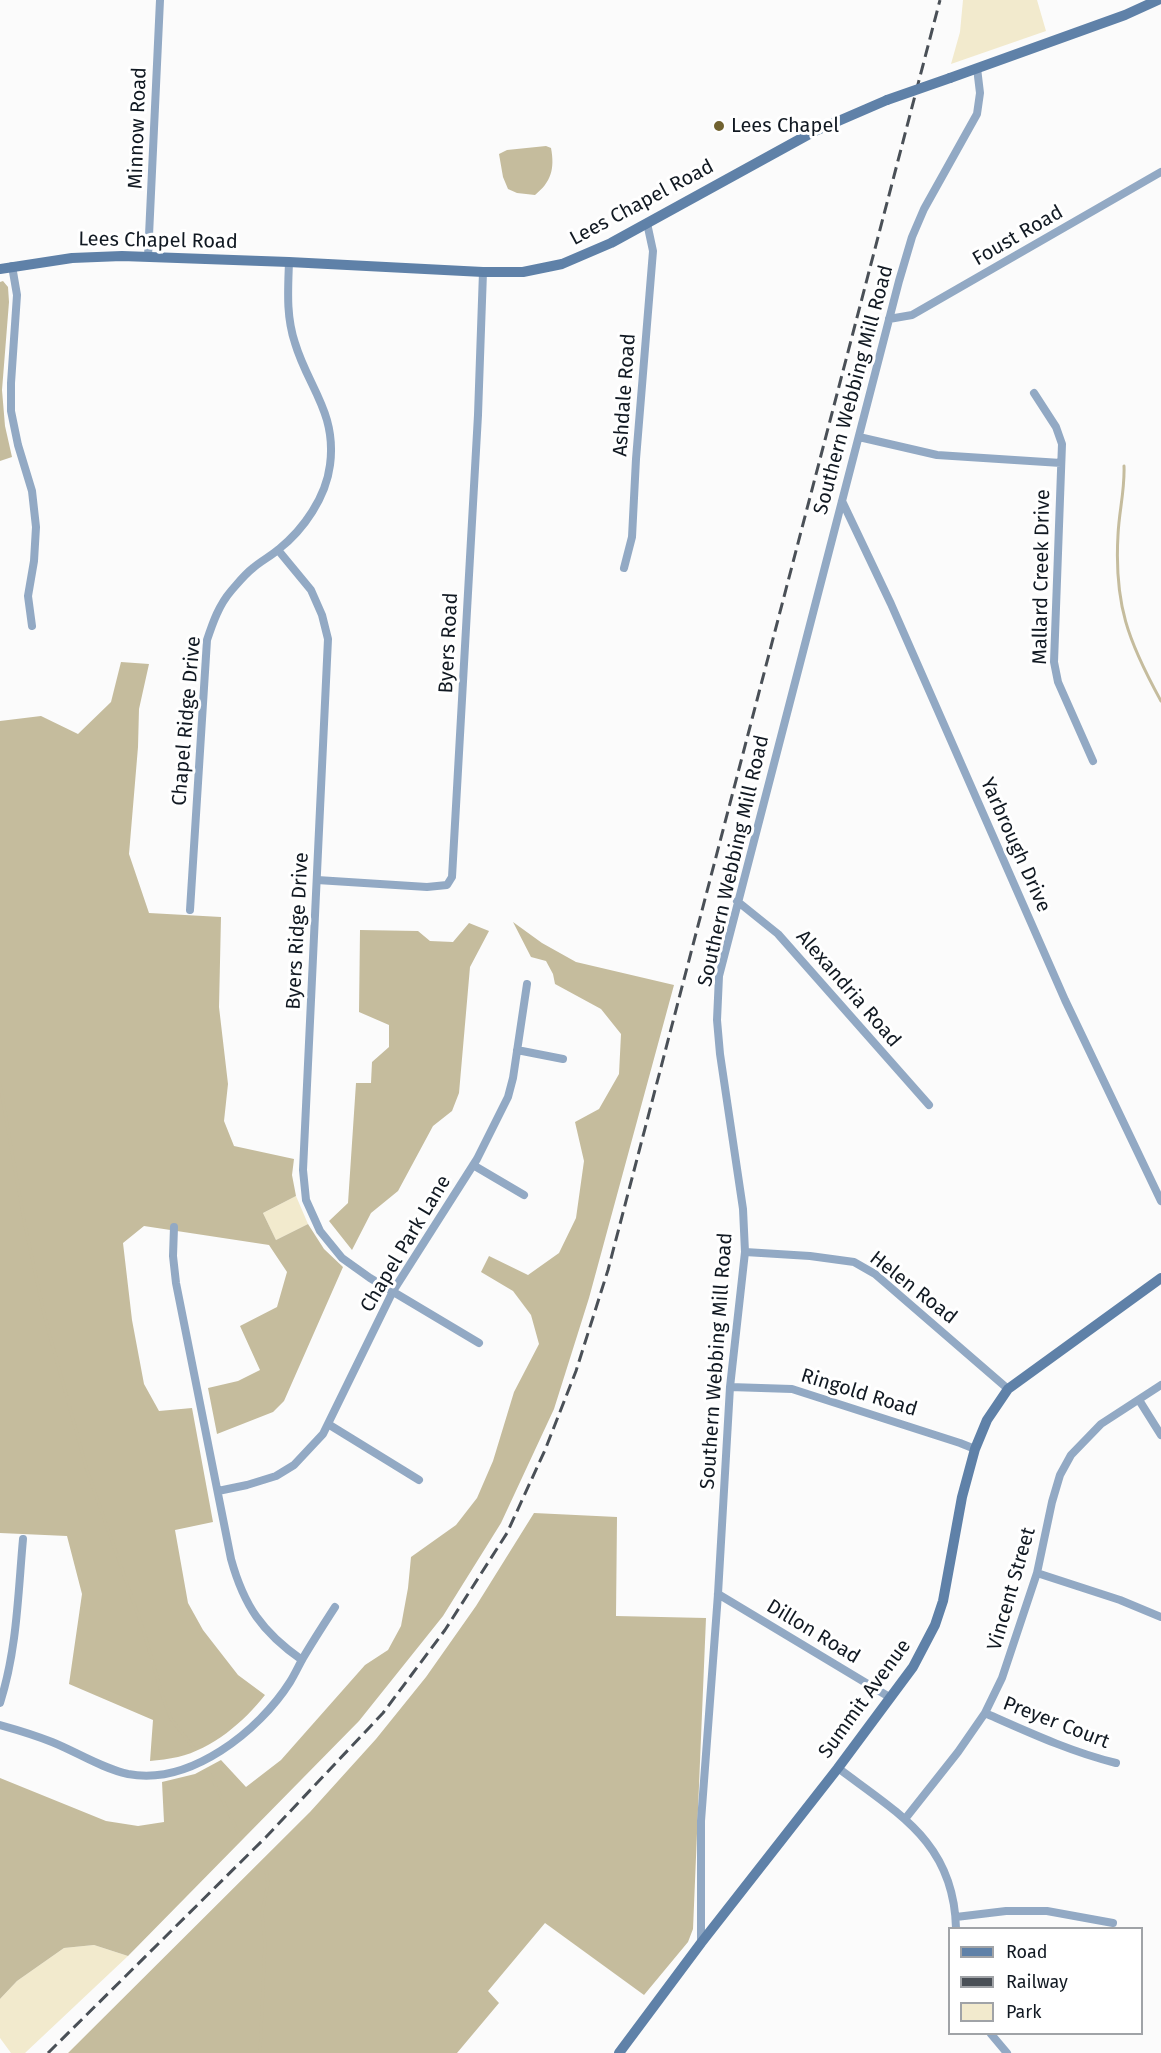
<!DOCTYPE html>
<html>
<head>
<meta charset="utf-8">
<style>
	body { margin:0 }
	#map { position:relative; width:1161px; height:2053px; overflow:hidden; background:#fbfbfb; font-family:"Fira Sans",sans-serif }
	canvas { display:block }
	.legend { position:absolute; left:948px; top:1927px; width:195px; height:108px; box-sizing:border-box; background:#fff; border:2px solid #a0a3a7; margin:0; padding:8px 10px; list-style:none; font-size:18px; color:#111922 }
	.legend li { display:flex; align-items:center; gap:12px; height:30px }
	.legend b { width:30px; border:2px solid #a0a3a7 }
</style>
</head>
<body>
<div id="map">
<canvas width="1161" height="2053"></canvas>
<ul class="legend">
<li><b style="height:8px;background:#5f81a8"></b>Road</li>
<li><b style="height:8px;background:#4a5057"></b>Railway</li>
<li><b style="height:16px;background:#f2eacd"></b>Park</li>
</ul>
</div>
<script>
const c = document.querySelector('canvas').getContext('2d');
c.lineJoin = 'round';
function paint(path, color) { c.fillStyle = color; c.fill(path, 'evenodd'); }
function stroke(path, color, width, dash) { c.strokeStyle = color; c.lineWidth = width; c.lineCap = dash ? 'butt' : 'round'; c.setLineDash(dash || []); c.stroke(path); }
function label(font, color, halo, rows, align = 'center') {
  c.font = font + ' "Fira Sans",sans-serif'; c.lineWidth = 6; c.setLineDash([]); c.textBaseline = 'middle'; c.strokeStyle = halo; c.fillStyle = color; for (const [text, x, y, turn = 0] of rows) {
    c.save(); c.translate(x, y); c.rotate((+turn || 0) * Math.PI / 180); c.textAlign = isNaN(turn) ? turn : align; if (halo) c.strokeText(text, 0, 0); c.fillText(text, 0, 0); c.restore();
  }
}
paint(new Path2D(`
	M963,0H1037L1046,31L951,64L960,32Z
	M296,1196L308,1224L276,1240L263,1213Z
	M94,1945L128,1956L25,2053H11L0,2038V1999L17,1981L64,1948Z`), '#f2eacd');
paint(new Path2D(`
	M546,146L551,148C555,169 551,182 535,195L517,193L508,189L503,177L499,154L507,150Z
	M3,281L8,287L9,302L2,390L5,426L12,457L0,461V282Z
	M121,662L149,664L139,709L138,747L129,854L149,913L221,917L219,1007L228,1084L224,1121L234,1146L294,1159L292,1175L296,1196L263,1213L276,1240L308,1224L324,1249L343,1267L284,1401L273,1412L217,1434L208,1388L238,1381L260,1370L240,1326L277,1307L287,1272L269,1245L144,1226L123,1243L132,1320L144,1384L159,1411L192,1408L213,1522L175,1530L188,1603L203,1630L238,1675L265,1695C244,1722 212,1749 178,1757C169,1759 159,1760 150,1761L153,1720L69,1684L82,1594L67,1536L0,1533V721L41,716L78,734L111,702Z
	M513,922L542,943L576,962L674,985L589,1298L554,1409L501,1523L443,1616L359,1721L128,1956L94,1945L64,1948L17,1981L0,1999V1778L106,1821L138,1826L164,1822L162,1782L195,1774L221,1760L246,1787L281,1760L365,1665L388,1650L401,1626L408,1588L411,1557L456,1525L477,1498L493,1461L514,1392L539,1344L531,1315L513,1291L481,1272L489,1256L528,1275L559,1253L576,1218L584,1161L575,1122L599,1109L619,1074L621,1034L601,1009L555,984L553,974L546,961L531,957Z
	M469,923L489,931L470,967L459,1093L452,1111L433,1126L398,1191L371,1213L352,1250L329,1221L348,1203L356,1083H371L372,1062L389,1047V1025L359,1012L360,930L418,931L430,941L453,942Z
	M534,1513L617,1517L616,1616L706,1618L693,1929L688,1942L644,1995L545,1923L488,1991L499,2003L457,2053H68L310,1812L376,1739L426,1677L476,1606Z`), '#c5bc9d');
stroke(new Path2D(`
	M1124,466C1125,490 1119,511 1118,535C1114,604 1128,641 1161,701
	M0,1084L24,1220L45,1318L87,1470L143,1629L163,1698L171,1719L194,1748
	M209,1772L240,1836
	M260,2053L265,1944L262,1913L268,1884L266,1870`), '#c5bc9d', 3);
stroke(new Path2D(`
	M148,257L160,0
	M12,266L17,295L11,383V411L18,445L32,491L36,527L34,561L28,596L32,626
	M889,319L912,315L1161,172
	M1034,393L1056,427L1062,444L1054,662L1058,682L1093,761
	M859,437L937,455L1061,463
	M842,501L891,604L1065,1000L1161,1201
	M278,550L311,590L322,615L328,639L303,1170L306,1200L320,1231L342,1258L370,1278L479,1343
	M624,568L632,537L636,459L653,251L647,223
	M317,880L427,887L447,885L452,877L478,415L483,272
	M737,901L778,934L929,1105
	M190,910L207,640C213,622 219,605 231,591C238,583 245,574 253,568C261,561 271,556 279,549C304,529 326,497 330,465C337,413 308,387 295,343C286,316 288,290 289,262
	M517,1050L563,1059
	M473,1165L524,1195
	M174,1227L173,1256L176,1283L231,1559C244,1606 262,1632 302,1660
	M745,1252L810,1256L854,1262L875,1274L1008,1389
	M730,1387L792,1389L960,1443L975,1449
	M1139,1400L1161,1435
	M328,1424L419,1480
	M218,1491L247,1485L276,1476L294,1465L323,1434L393,1291L477,1159L508,1097L513,1078L527,984
	M1037,1573L1120,1600L1161,1617
	M718,1594L891,1698
	M0,1703C17,1650 18,1594 23,1539
	M985,1713C1028,1732 1071,1752 1116,1763
	M0,1725C18,1730 35,1735 52,1742C77,1752 101,1768 128,1774C190,1786 259,1731 290,1682C295,1674 299,1665 303,1658C313,1641 324,1624 335,1607
	M838,1768C899,1814 954,1843 956,1928
	M905,1819L958,1752L985,1713L1002,1678L1037,1573L1052,1502L1060,1475L1071,1455L1101,1424L1161,1385
	M956,1917L1006,1911H1047L1113,1923
	M701,1943V1821L718,1594L730,1387L745,1252L743,1209L720,1054L717,1020L719,976L899,281L912,237L924,209L977,114L980,93L977,68
	M991,2034L1007,2053`), '#92a9c4', 8);
stroke(new Path2D(`
	M950,78L1125,15L1158,0
	M0,269L72,258L122,256L289,262L483,272H523L562,264L611,243L813,132L887,100
	M619,2053L701,1943L838,1768L913,1667L935,1625L943,1601L962,1497L975,1449L987,1420L1008,1389L1161,1278`), '#5f81a8', 10);
stroke(new Path2D(`
	M48,2053L266,1837L383,1713L445,1630L507,1533L545,1450L576,1371L608,1270L940,0`), '#4a5057', 3, [12, 6]);
stroke(new Path2D(`
	M887,100L950,78`), '#5f81a8', 10);
for (const [x, y, r, color] of [
	[719,126,6,"#716230"]
]) { const dot = new Path2D(); dot.arc(x, y, r, 0, 2 * Math.PI); c.fillStyle = color; c.fill(dot); stroke(dot, '#fff', 2); }
label('20px', '#111922', '#fff', [
	["Lees Chapel",731,126]
], 'left');
label('20px', '#111922', '#fff', [
	["Minnow Road",138,128,-88],
	["Lees Chapel Road",642,203,-28],
	["Foust Road",1018,236,-30],
	["Lees Chapel Road",158,241,1],
	["Southern Webbing Mill Road",854,390,-75],
	["Ashdale Road",625,395,-86],
	["Mallard Creek Drive",1042,577,-89],
	["Byers Road",449,643,-87],
	["Chapel Ridge Drive",187,721,-85],
	["Yarbrough Drive",1015,845,66],
	["Southern Webbing Mill Road",734,861,-77],
	["Byers Ridge Drive",298,931,-87],
	["Alexandria Road",848,989,49],
	["Chapel Park Lane",406,1244,-59],
	["Helen Road",913,1288,38],
	["Southern Webbing Mill Road",717,1361,-86],
	["Ringold Road",859,1393,17],
	["Vincent Street",1012,1589,-74],
	["Dillon Road",813,1632,31],
	["Summit Avenue",865,1699,-54],
	["Preyer Court",1056,1723,21]
]);
</script>
</body>
</html>
